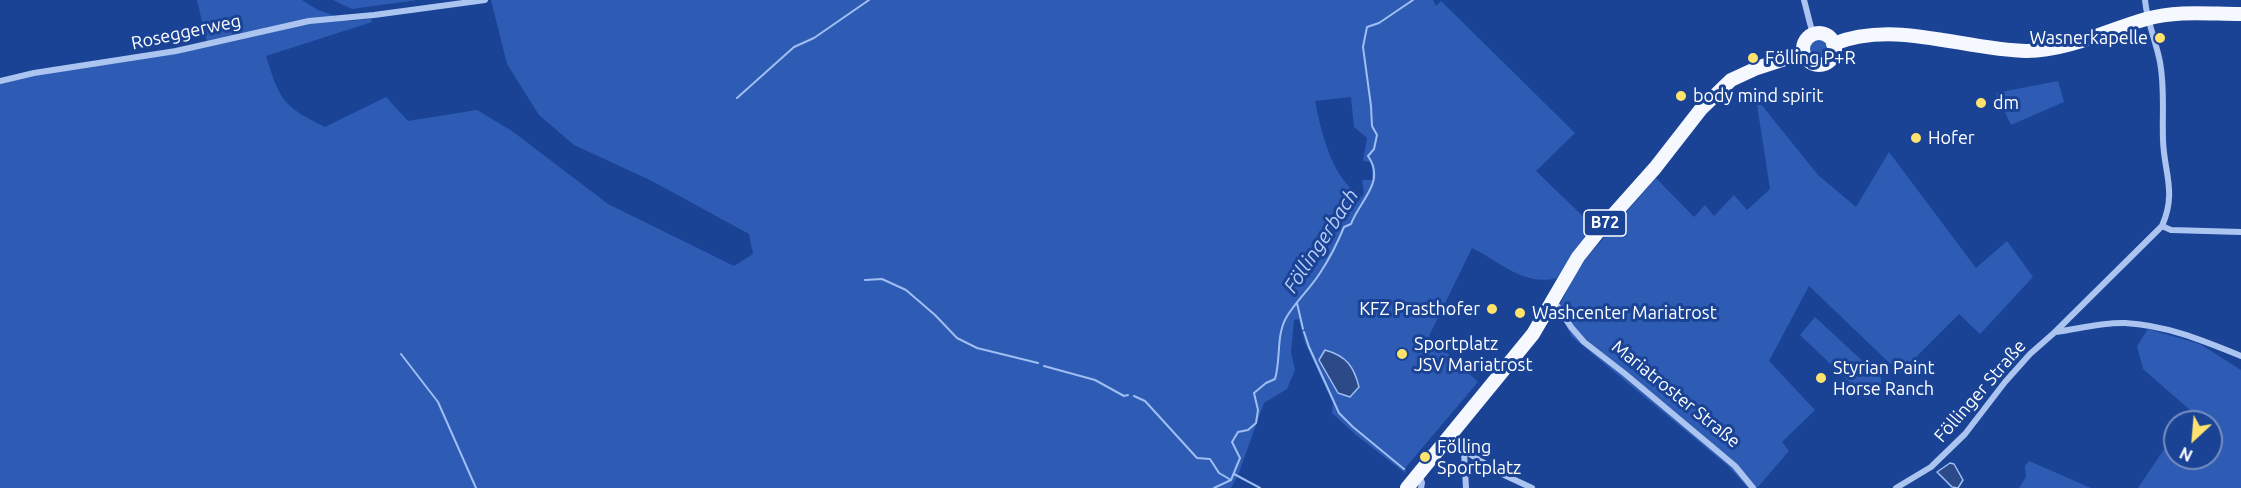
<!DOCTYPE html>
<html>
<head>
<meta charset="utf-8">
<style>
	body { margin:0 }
	#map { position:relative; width:2241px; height:488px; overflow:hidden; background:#1a4396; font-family:Ubuntu,sans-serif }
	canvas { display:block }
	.north { position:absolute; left:2163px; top:410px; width:60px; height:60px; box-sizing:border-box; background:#1a4396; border:2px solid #768ec0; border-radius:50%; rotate:206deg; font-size:16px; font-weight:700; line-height:24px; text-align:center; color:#fff }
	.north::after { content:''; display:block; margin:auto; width:21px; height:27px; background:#ffe36c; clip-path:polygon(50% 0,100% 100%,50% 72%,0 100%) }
</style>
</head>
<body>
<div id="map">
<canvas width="2241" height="488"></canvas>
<div class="north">N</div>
</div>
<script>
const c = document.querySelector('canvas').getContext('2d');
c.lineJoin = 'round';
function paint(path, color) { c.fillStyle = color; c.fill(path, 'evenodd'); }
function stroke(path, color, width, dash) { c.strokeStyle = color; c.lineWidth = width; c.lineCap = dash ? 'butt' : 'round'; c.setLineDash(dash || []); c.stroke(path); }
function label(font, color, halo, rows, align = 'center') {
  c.font = font + ' Ubuntu,sans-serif'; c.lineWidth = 6; c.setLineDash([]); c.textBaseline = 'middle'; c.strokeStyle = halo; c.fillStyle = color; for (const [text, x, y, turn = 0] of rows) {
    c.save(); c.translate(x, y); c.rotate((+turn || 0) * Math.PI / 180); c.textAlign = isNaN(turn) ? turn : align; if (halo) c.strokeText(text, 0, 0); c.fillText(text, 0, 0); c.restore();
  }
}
paint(new Path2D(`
	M197,0H302L318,10L349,21L371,19L372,22L266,56C280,101 283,106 325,127L386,97L408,121L477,110L512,131L608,204L734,266L753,254L749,234L652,181L574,145L539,115L507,64L491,0H1433L1436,6L1441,1L1575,133L1536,171L1593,226L1557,278C1524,287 1499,261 1472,248L1429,336L1478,382L1406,467L1405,473L1356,435L1332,413L1333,403L1305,343L1299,319L1294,320L1291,353L1295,370L1287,389L1264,403L1238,475L1231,488H0V81L207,43ZM1351,97L1354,127L1367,138L1363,161L1372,162V180H1362L1364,193L1362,197C1331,178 1322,134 1315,101Z
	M333,0H417L352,9Z
	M1807 50a12 12 0 1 1 24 0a12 12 0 1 1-24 0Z
	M2058,81L2064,102L2011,125L1996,93Z
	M1756,98L1818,175L1856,207L1889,152L1976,268L2007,241L2033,277L1980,334L1959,314L1900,373L1809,286L1769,361L1815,410L1782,442L1789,451L1757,488H1748L1728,466L1572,337L1558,309L1576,272L1589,255L1656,178L1694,217L1705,205L1714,216L1734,195L1747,210L1770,189Z
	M1815,317L1870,368L1876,367L1881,371V384L1872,388L1866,385L1859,391L1800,335Z
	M2148,329L2200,344L2241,370V488H2138L2175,433V458H2211V422H2183L2190,410L2143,369L2137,346Z
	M2029,461L2091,488H2019L2026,477L2025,466Z`), '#2e5cb4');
const water = new Path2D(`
	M1325,350C1347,356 1354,367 1359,387L1350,397L1338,393L1319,360Z
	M1950,463L1954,464L1963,480L1958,488L1952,487L1937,472Z`);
paint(water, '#2c4a88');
stroke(water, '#9fbef2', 1.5);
stroke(new Path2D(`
	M737,98L794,47L814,38L869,0
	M865,280L882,279L906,290L935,315L957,338L977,348L1038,363
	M1297,303L1303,329
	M1304,332L1309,347L1339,413L1353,427L1404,469
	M401,354L438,402L476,488
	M1044,366L1095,380L1124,396L1128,395
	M1134,396L1145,401L1197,458L1210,459L1219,473L1231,480
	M1234,474L1260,488
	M1214,488L1231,480L1240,458L1232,442L1238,432L1248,430L1256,423L1258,410L1254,393L1266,383L1275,379C1281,359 1276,336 1286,318C1295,302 1310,289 1320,273C1330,258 1337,244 1344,227L1351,224C1360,200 1386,182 1368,156L1374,149L1377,135L1372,126L1371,106L1363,47L1367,27L1379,23L1413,0`), '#9fbef2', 2);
stroke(new Path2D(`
	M1804,0L1813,35
	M0,81L34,73L176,51L309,21L374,15L485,0
	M2162,226L2171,230L2241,232
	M1554,301L1571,327L1584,342L1624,373L1735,466L1753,488
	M2055,332C2078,329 2103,322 2125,323C2166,325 2204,341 2241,356
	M1447,440L1502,474L1532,488
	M1464,452L1466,488
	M1419,474L1422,483L1421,488
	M1896,488L1931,467L1965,434L2005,382L2030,354L2055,332L2162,226C2177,192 2164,173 2163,140C2162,114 2165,89 2160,62C2156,41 2147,22 2145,0`), '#acc4f0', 6);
stroke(new Path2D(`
	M1803 49a16 16 0 1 1 32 0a16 16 0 1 1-32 0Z
	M1833,44C1896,19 1963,50 2027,51C2068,51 2107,30 2146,19C2178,10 2209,14 2241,14
	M1407,488L1533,334L1578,257L1598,232L1655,168L1701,109L1731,80L1757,68L1803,53`), '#f6f8ff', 14);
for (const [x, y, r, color] of [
	[2160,38,6,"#ffe36c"],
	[1753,58,6,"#ffe36c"],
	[1681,96,6,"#ffe36c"],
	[1981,103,6,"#ffe36c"],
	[1916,138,6,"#ffe36c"],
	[1492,309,6,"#ffe36c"],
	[1520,313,6,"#ffe36c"],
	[1402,354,6,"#ffe36c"],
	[1821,378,6,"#ffe36c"],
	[1425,457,6,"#ffe36c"]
]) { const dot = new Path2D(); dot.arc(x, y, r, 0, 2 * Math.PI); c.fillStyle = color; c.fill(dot); stroke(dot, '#1a4396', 2); }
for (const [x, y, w] of [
	[1605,223,42]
]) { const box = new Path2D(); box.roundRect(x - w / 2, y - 13, w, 26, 4.5); c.fillStyle = '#1a4396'; c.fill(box); stroke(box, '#fff', 1.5); }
label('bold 16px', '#fff', null, [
	["B72",1605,223]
]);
label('18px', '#fff', '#1a4396', [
	["Roseggerweg",186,32,-12],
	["Föllinger Straße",1980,391,-49],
	["Mariatroster Straße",1676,394,39]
]);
label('18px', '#fff', '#1a4396', [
	["Wasnerkapelle",2148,38,"right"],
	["Fölling P+R",1765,58],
	["body mind spirit",1693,96],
	["dm",1993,103],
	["Hofer",1928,138],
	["KFZ Prasthofer",1480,309,"right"],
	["Washcenter Mariatrost",1532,313],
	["Sportplatz",1414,344],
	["JSV Mariatrost",1414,365],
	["Styrian Paint",1833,368],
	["Horse Ranch",1833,389],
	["Fölling",1437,447],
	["Sportplatz",1437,468]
], 'left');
label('italic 20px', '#b9cff7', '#1a4396', [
	["Föllingerbach",1321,241,-57]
]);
</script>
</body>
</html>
